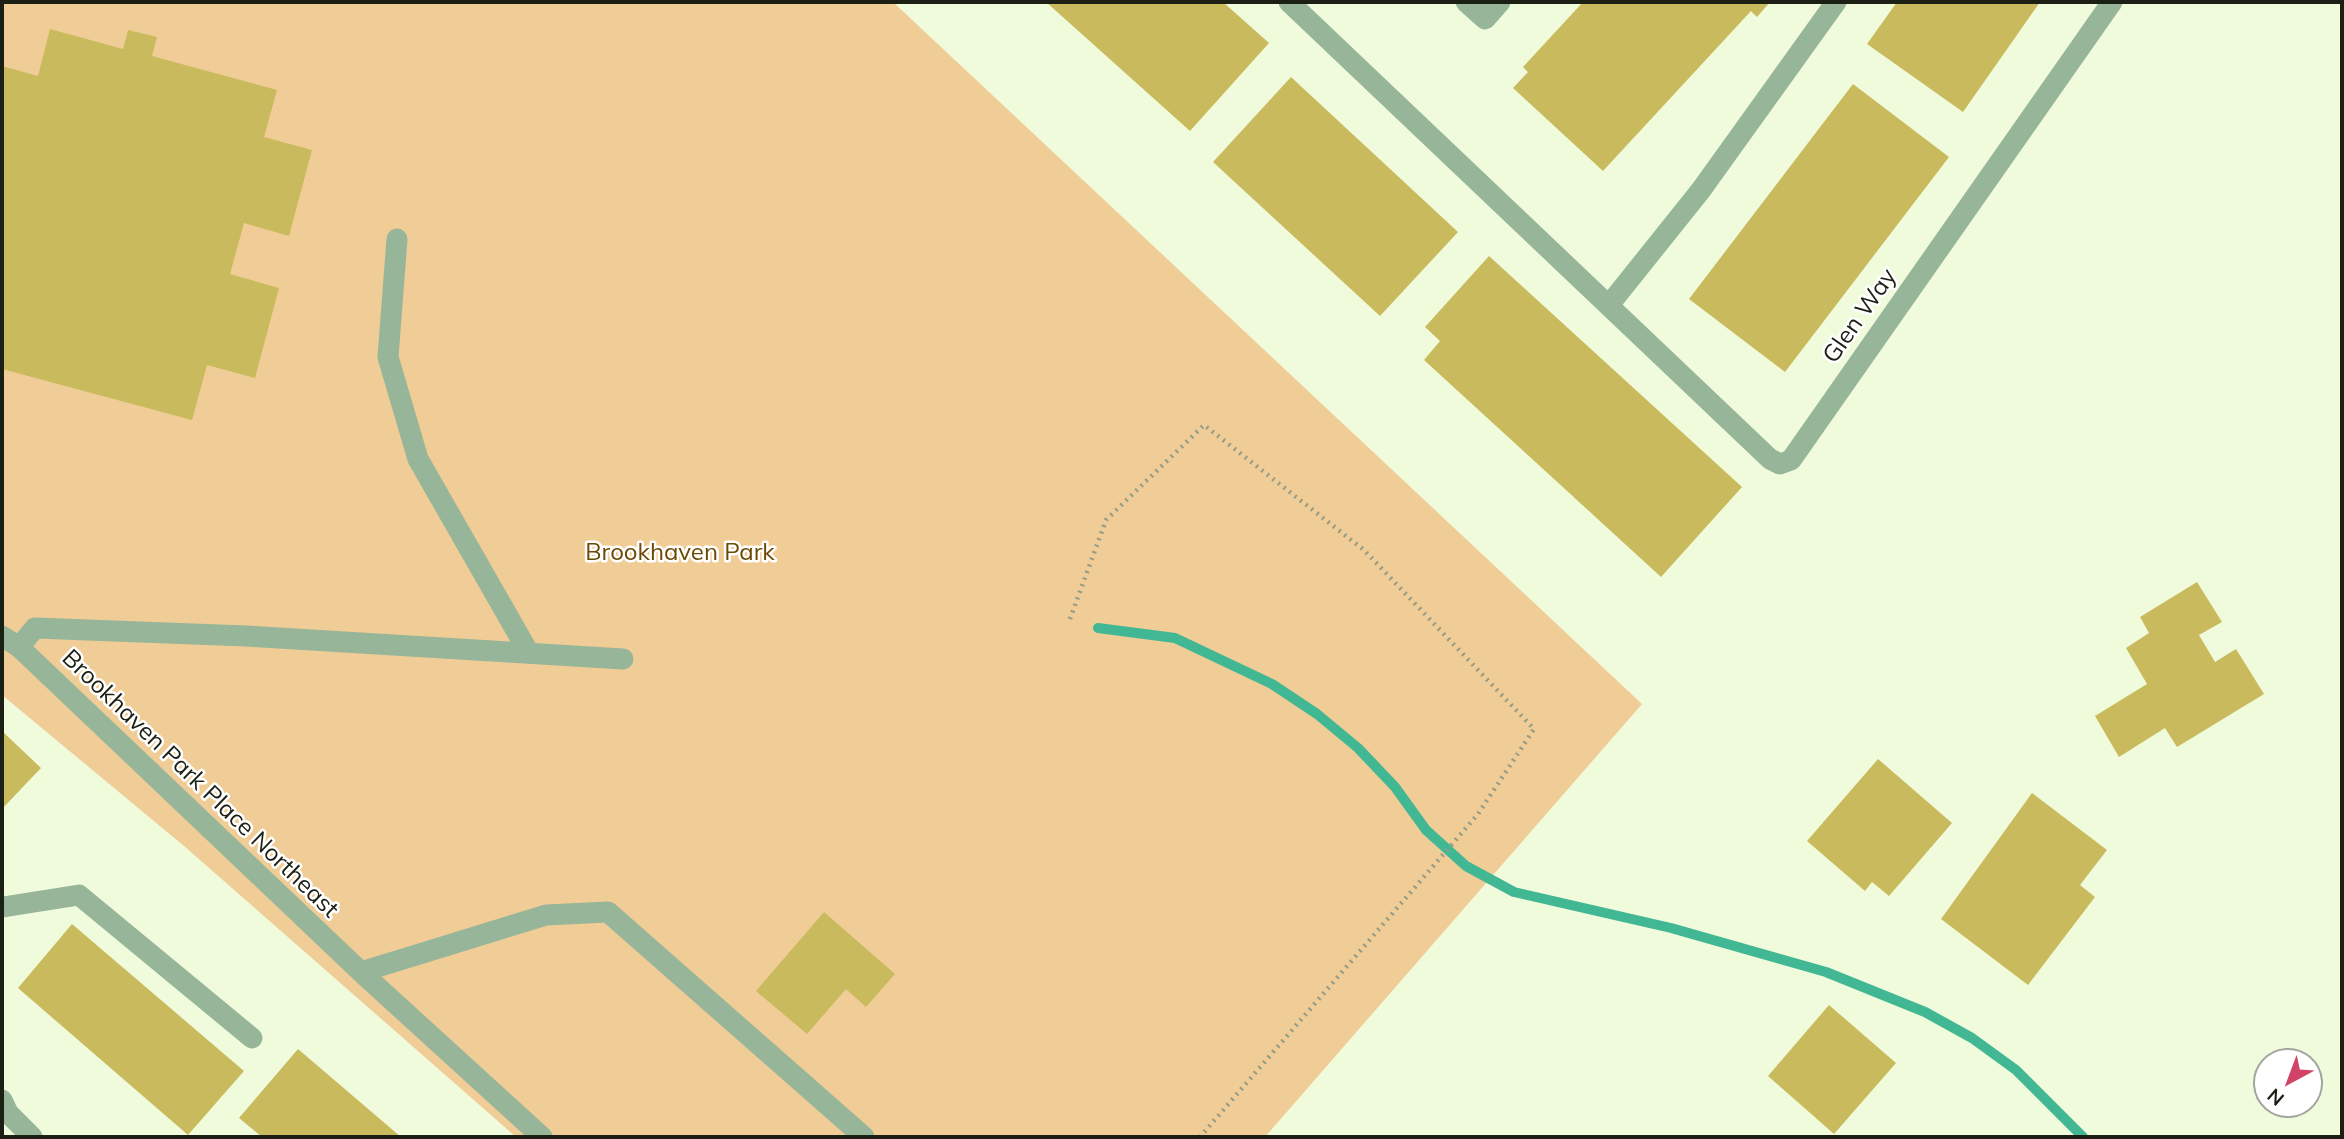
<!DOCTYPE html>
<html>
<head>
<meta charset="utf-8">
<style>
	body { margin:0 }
	#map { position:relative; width:2344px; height:1139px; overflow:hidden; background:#f0fbdc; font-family:Mulish,sans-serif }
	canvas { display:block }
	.frame { position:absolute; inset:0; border:4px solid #1b1f14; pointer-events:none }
	.north { position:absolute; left:2253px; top:1048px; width:70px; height:70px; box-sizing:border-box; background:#fff; border:2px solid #a4a5a1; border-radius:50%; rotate:221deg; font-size:19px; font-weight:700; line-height:28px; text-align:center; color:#1b1f14 }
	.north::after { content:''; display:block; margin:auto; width:24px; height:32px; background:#d24368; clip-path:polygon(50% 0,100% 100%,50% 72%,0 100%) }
</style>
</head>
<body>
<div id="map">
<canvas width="2344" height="1139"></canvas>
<div class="frame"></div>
<div class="north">N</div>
</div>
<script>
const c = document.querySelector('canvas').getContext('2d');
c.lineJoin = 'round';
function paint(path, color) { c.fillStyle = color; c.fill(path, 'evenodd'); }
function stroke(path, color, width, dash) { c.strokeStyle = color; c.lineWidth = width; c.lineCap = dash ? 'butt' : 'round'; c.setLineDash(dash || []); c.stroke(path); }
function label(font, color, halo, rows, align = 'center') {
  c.font = font + ' Mulish,sans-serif'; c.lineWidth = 5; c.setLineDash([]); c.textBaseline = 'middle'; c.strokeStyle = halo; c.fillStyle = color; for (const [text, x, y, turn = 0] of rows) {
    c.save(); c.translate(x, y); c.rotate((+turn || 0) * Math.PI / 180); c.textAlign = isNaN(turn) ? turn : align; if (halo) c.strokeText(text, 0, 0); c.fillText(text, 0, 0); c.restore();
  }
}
paint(new Path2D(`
	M2,2H893L1642,704L1265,1137H516L184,846L2,695Z`), '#f0cc96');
stroke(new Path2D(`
	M1098,628L1175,638L1272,684L1317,714L1358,748L1395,787L1426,830L1466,866L1514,892L1671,928L1826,972L1925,1012L1972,1038L2016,1070L2083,1137`), '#42b794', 10);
paint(new Path2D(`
	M1046,2H1223L1269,43L1190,131Z
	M1583,2H1770L1757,17L1751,11L1603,171L1513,88L1528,72L1523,67Z
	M1897,2H2040L1963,112L1867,44Z
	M50,29L123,49L128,30L157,37L152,56L277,90L264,137L312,150L289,236L244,223L230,274L279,288L255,378L207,365L192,420L2,369V66L38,76Z
	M1291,77L1458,232L1380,316L1213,162Z
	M1853,84L1949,157L1785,372L1689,299Z
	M1489,256L1742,487L1661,577L1424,360L1440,341L1425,327Z
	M2197,582L2222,622L2199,635L2215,662L2236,649L2264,694L2177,747L2165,728L2119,757L2095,716L2147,684L2126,648L2149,633L2140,617Z
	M2,731L41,768L2,809Z
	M1878,759L1952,823L1889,896L1872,882L1865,891L1807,841Z
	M2032,793L2107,850L2080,885L2095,897L2028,985L1941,919Z
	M824,912L895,974L866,1007L846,989L807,1034L756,991Z
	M72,924L244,1071L188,1135L18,988Z
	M1829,1005L1896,1063L1834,1134L1768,1076Z
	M298,1049L401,1137H262L239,1118Z`), '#c9bb5d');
stroke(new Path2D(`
	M1070,619L1106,520L1204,425L1364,550L1534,729L1478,814L1200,1137`), '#949c86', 4.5, [2, 5]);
stroke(new Path2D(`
	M397,239L388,357L418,459L529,653
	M2,636L19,647L361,972
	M19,647L35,628L246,636L623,659
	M542,1137L361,972L546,915L608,912L864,1137`), '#97b599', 21);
stroke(new Path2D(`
	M1289,2L1770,459L1780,464L1791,460L2112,2
	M1466,2L1485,19L1500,2
	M1609,305L1701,190L1836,2
	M3,907L79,895L252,1038
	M2,1100L8,1113L32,1137`), '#97b599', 21);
label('24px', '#1b1f14', '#fff', [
	["Glen Way",1860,316,-55],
	["Brookhaven Park Place Northeast",200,784,44]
]);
label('24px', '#6c4a06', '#fff', [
	["Brookhaven Park",680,553]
]);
</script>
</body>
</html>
